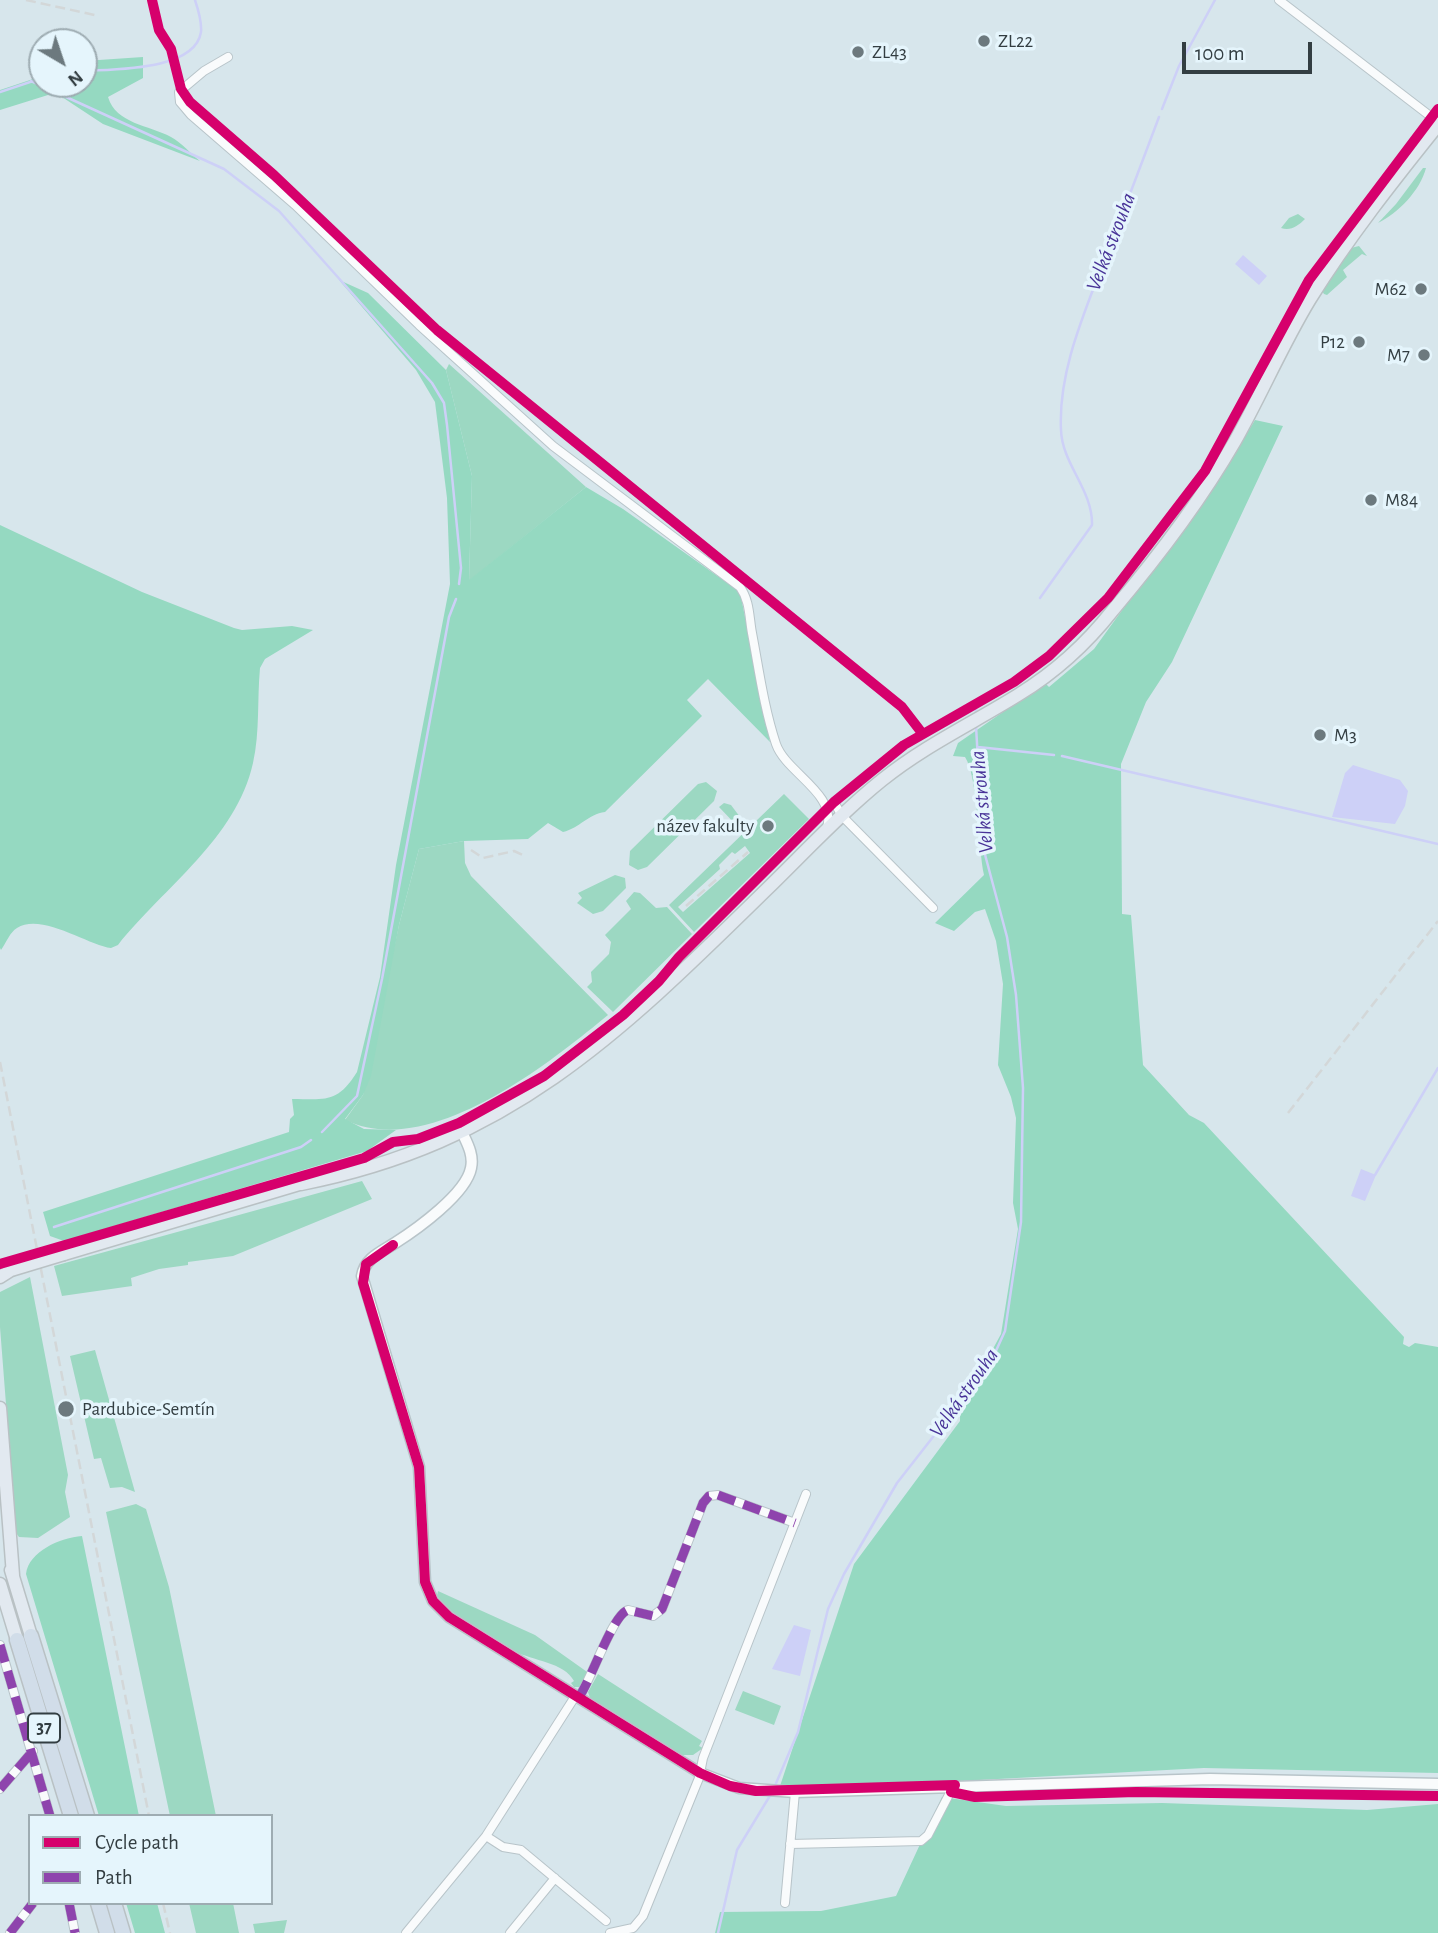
<!DOCTYPE html>
<html>
<head>
<meta charset="utf-8">
<style>
	body { margin:0 }
	#map { position:relative; width:1438px; height:1933px; overflow:hidden; background:#d7e6ec; font-family:"Alegreya Sans",sans-serif }
	canvas { display:block }
	.legend { position:absolute; left:28px; top:1814px; width:245px; height:91px; box-sizing:border-box; background:#e5f5fc; border:2px solid #9eacb2; margin:0; padding:9px 12px; list-style:none; font-size:21px; color:#333e42 }
	.legend li { display:flex; align-items:center; gap:14px; height:35px }
	.legend b { width:35px; border:2px solid #9eacb2 }
	.north { position:absolute; left:28px; top:28px; width:70px; height:70px; box-sizing:border-box; background:#e5f5fc; border:2px solid #9eacb2; border-radius:50%; rotate:141deg; font-size:19px; font-weight:700; line-height:28px; text-align:center; color:#333e42 }
	.north::after { content:''; display:block; margin:auto; width:24px; height:32px; background:#6c797e; clip-path:polygon(50% 0,100% 100%,50% 72%,0 100%) }
	.scale { position:absolute; left:1182px; top:42px; width:130px; height:32px; box-sizing:border-box; border:4px solid #333e42; border-top:0; padding-left:9px; font-size:21px; line-height:24px; white-space:nowrap; color:#333e42; -webkit-text-stroke:5px #e5f5fc; paint-order:stroke }
</style>
</head>
<body>
<div id="map">
<canvas width="1438" height="1933"></canvas>
<ul class="legend">
<li><b style="height:9px;background:#d6006c"></b>Cycle path</li>
<li><b style="height:9px;background:#8e44ad"></b>Path</li>
</ul>
<div class="north">N</div>
<div class="scale">100 m</div>
</div>
<script>
const c = document.querySelector('canvas').getContext('2d');
c.lineJoin = 'round';
function paint(path, color) { c.fillStyle = color; c.fill(path, 'evenodd'); }
function stroke(path, color, width, dash) { c.strokeStyle = color; c.lineWidth = width; c.lineCap = dash ? 'butt' : 'round'; c.setLineDash(dash || []); c.stroke(path); }
function label(font, color, halo, rows, align = 'center') {
  c.font = font + ' "Alegreya Sans",sans-serif'; c.lineWidth = 7; c.setLineDash([]); c.textBaseline = 'middle'; c.strokeStyle = halo; c.fillStyle = color; for (const [text, x, y, turn = 0] of rows) {
    c.save(); c.translate(x, y); c.rotate((+turn || 0) * Math.PI / 180); c.textAlign = isNaN(turn) ? turn : align; if (halo) c.strokeText(text, 0, 0); c.fillText(text, 0, 0); c.restore();
  }
}
paint(new Path2D(`
	M1423,168H1426C1420,191 1398,213 1378,223L1396,204Z
	M1298,214L1305,219C1298,226 1291,231 1281,228L1289,218Z
	M1359,246L1367,256L1362,254L1343,270L1347,277L1327,295L1324,294L1322,291L1351,248Z
	M449,364L586,487L469,581L472,476L446,370Z
	M706,782L717,791L714,801L647,867L638,870L629,865L630,851L698,784Z
	M784,794L809,819L694,932L669,905ZM745,846L750,853L683,912L678,907L720,869L719,865L732,852L735,854Z
	M724,803L731,805L743,821L741,824L709,856L738,827L719,807Z
	M464,841L465,863L471,876L608,1015C546,1066 428,1160 345,1120L363,1095L399,925L419,849Z
	M615,875L625,878L626,888L603,911L593,914L577,903L582,898L578,893Z
	M634,892L640,893L656,908L667,907L692,934L613,1012L587,987L592,982L591,972L609,954L611,942L605,935L631,909L626,901Z
	M362,1181L372,1199L233,1256L188,1262V1265L159,1269L131,1278L132,1286L62,1296L54,1266Z
	M30,1277L68,1475L65,1492L70,1517L38,1538L19,1537L16,1533L0,1327V1292Z
	M95,1350L135,1492L122,1487L110,1488L101,1458L94,1459L70,1356Z
	M136,1504L146,1509L169,1587L216,1816H170L106,1512Z
	M438,1591L535,1635L590,1674L580,1687H574L571,1683L574,1681C564,1662 533,1661 514,1651C488,1637 456,1620 437,1596Z
	M598,1674L702,1741L699,1746L703,1748L693,1755H682L590,1698L588,1692Z
	M743,1691L781,1706L774,1725L735,1710Z
	M189,1903H233L239,1933H196Z
	M287,1920L284,1933H255L253,1924Z`), '#9cd8c2');
paint(new Path2D(`
	M143,57V78L108,97C116,124 149,125 171,137C181,142 191,154 200,161L103,124L62,97L48,95L0,110V90L42,76V84H84V61Z
	M339,280L368,293L446,370L472,476L469,580L586,487L623,509L740,592L770,742L708,679L687,700L702,716L605,812C588,814 580,828 563,832L548,823L528,839L464,841L419,849L399,925L371,1076L363,1095L345,1119L364,1129L396,1130L367,1151L64,1241L50,1236L43,1212L289,1132L290,1119L294,1115L292,1099C325,1099 337,1104 357,1072L380,977L396,865L450,584L447,498L435,402L416,370Z
	M1255,420L1283,426L1172,662L1146,702L1121,764L1122,914L1131,915L1143,1065L1189,1115L1204,1123L1404,1337L1403,1344L1409,1347L1415,1343L1438,1347V1773L1204,1768L904,1784L780,1786L854,1564L960,1421V1394L982,1369L1001,1334L1018,1229L1013,1203L1016,1118L1011,1097L998,1065L1003,984L996,941L985,909L975,912L954,931L935,923L984,875C978,847 978,776 965,757L953,756L958,743L1045,683L1049,687L1094,649L1230,461Z
	M0,525L142,592L234,628L242,630L292,626L313,630L265,659L260,668C257,700 260,731 253,763C236,839 164,887 118,945L111,948C88,945 41,912 17,928C10,932 6,943 1,950L0,948Z
	M82,1536L139,1816H99L26,1574C29,1551 60,1538 82,1536Z
	M942,1797L1006,1806L1162,1803L1367,1810L1438,1804V1933H715L720,1912L821,1911L896,1896Z
	M126,1903H157L165,1933H135Z`), '#95d9c1');
paint(new Path2D(`
	M1243,255L1267,276L1259,285L1235,264Z
	M1353,765L1400,780L1408,791L1405,806L1395,824L1332,817L1345,773Z
	M1361,1169L1376,1175L1365,1201L1351,1196Z
	M794,1625L811,1630L800,1676L772,1669Z`), '#cdd0f7');
stroke(new Path2D(`
	M84,71C113,69 195,71 201,32C202,22 198,9 195,0
	M31,81L224,169L279,211L432,383L444,403L447,425L461,568L459,584
	M0,92L42,78
	M1162,109L1179,66L1215,0
	M1040,598L1092,525C1093,490 1062,464 1061,430C1058,372 1084,314 1104,261C1123,213 1141,165 1159,117
	M976,708V712
	M978,747L1054,755
	M1062,756L1438,844
	M322,1132L357,1096L382,979L449,617L456,599
	M1375,1175L1438,1068
	M54,1227L301,1147L311,1140
	M774,1788L798,1732L828,1609L844,1574L897,1483L990,1364L1005,1331L1021,1222L1023,1088L1016,995L1007,937L983,847L976,726
	M718,1933L737,1850L771,1794`), '#cdd0f7', 2.5);
const street = new Path2D(`
	M1279,0L1438,122
	M228,57L204,71L179,92L180,102L191,115L295,205L419,325L553,446L740,587C750,601 749,617 752,633C759,670 764,708 776,744C786,773 837,793 827,828
	M834,802L842,816L933,908
	M0,1645L50,1816
	M579,1697C592,1678 613,1614 628,1610L653,1616L662,1609L703,1503L709,1496L718,1495L795,1523
	M0,1789L33,1751
	M486,1836L503,1847L521,1850L606,1921
	M790,1844L921,1841L928,1835L954,1785
	M69,1903L75,1933
	M785,1903L795,1792
	M10,1933L33,1903
	M406,1933L486,1836L576,1695
	M510,1933L555,1878
	M610,1933L633,1928L643,1916L699,1778L703,1758L806,1494`);
const secondary = new Path2D(`
	M462,1132C467,1143 474,1155 471,1168C466,1194 417,1229 395,1243C381,1252 365,1258 362,1276L419,1467L425,1582L433,1601L449,1617L700,1773L739,1788L795,1792L1210,1779L1438,1784`);
const primary = new Path2D(`
	M301,1184C510,1143 620,1033 766,890C804,853 841,813 882,780C924,746 973,723 1018,695C1054,673 1087,643 1113,610C1157,558 1201,500 1235,441C1261,395 1282,345 1310,299C1348,238 1393,181 1438,125
	M64,1254L306,1182
	M0,1277L11,1270
	M0,1408L13,1575
	M11,1570L31,1636
	M0,1584L17,1640`);
const highway = new Path2D(`
	M31,1636L87,1816
	M17,1640L71,1816
	M98,1903L107,1933
	M114,1903L123,1933`);
stroke(street, '#b8c4c9', 10);
stroke(secondary, '#b8c4c9', 13);
stroke(primary, '#b9c1c4', 15);
stroke(highway, '#b9c1c4', 17);
stroke(street, '#f9fbfc', 8);
stroke(secondary, '#f9fbfc', 10);
stroke(primary, '#e2e9f0', 12);
stroke(highway, '#d1dde9', 14);
stroke(new Path2D(`
	M26,0L99,16
	M471,850L483,858L514,851L523,855
	M686,906L748,852
	M0,1062L149,1816
	M1288,1113L1438,921
	M163,1903L170,1933`), '#d3d7d8', 2.5, [10, 5]);
const primaryBridge = new Path2D(`
	M11,1270L64,1254`);
stroke(primaryBridge, '#b9c1c4', 15, []);
stroke(primaryBridge, '#e2e9f0', 12);
stroke(new Path2D(`
	M0,1645L50,1816
	M579,1697C592,1678 613,1614 628,1610L653,1616L662,1609L703,1503L709,1496L718,1495L795,1523
	M0,1789L33,1751
	M69,1903L75,1933
	M10,1933L33,1903`), '#8e44ad', 9, [18, 9]);
stroke(new Path2D(`
	M152,0L159,30L171,49L181,89L190,102L274,175L437,330L902,707L922,733
	M393,1245L366,1264L363,1283L419,1467L425,1582L433,1601L449,1617L700,1773L730,1786L756,1791L955,1785L951,1792L975,1797L1136,1792L1438,1796
	M0,1264L364,1158L393,1142L418,1139L459,1123L544,1076L623,1015L659,981L679,957L834,802L904,745L1014,682L1049,656L1108,598L1205,471L1309,280L1438,109`), '#d6006c', 10);
for (const [x, y, r, color] of [
	[984,41,7,"#6c797e"],
	[858,52,7,"#6c797e"],
	[1421,289,7,"#6c797e"],
	[1359,342,7,"#6c797e"],
	[1424,355,7,"#6c797e"],
	[1371,500,7,"#6c797e"],
	[1320,735,7,"#6c797e"],
	[768,826,7,"#6c797e"],
	[66,1409,9,"#6c797e"]
]) { const dot = new Path2D(); dot.arc(x, y, r, 0, 2 * Math.PI); c.fillStyle = color; c.fill(dot); stroke(dot, '#e5f5fc', 2.5); }
for (const [x, y, w] of [
	[44,1728,32]
]) { const box = new Path2D(); box.roundRect(x - w / 2, y - 14.5, w, 29, 5); c.fillStyle = '#e5f5fc'; c.fill(box); stroke(box, '#333e42', 2); }
label('bold 18px', '#333e42', null, [
	["37",44,1728]
]);
label('19px', '#333e42', '#e5f5fc', [
	["ZL22",998,41],
	["ZL43",872,52],
	["M62",1407,289,"right"],
	["P12",1345,342,"right"],
	["M7",1410,355,"right"],
	["M84",1385,500],
	["M3",1334,735],
	["název fakulty",754,826,"right"],
	["Pardubice-Semtín",82,1409]
], 'left');
label('italic 21px', '#493498', '#e5f5fc', [
	["Velká strouha",1111,242,-69],
	["Velká strouha",982,802,-95],
	["Velká strouha",964,1393,-55]
]);
</script>
</body>
</html>
